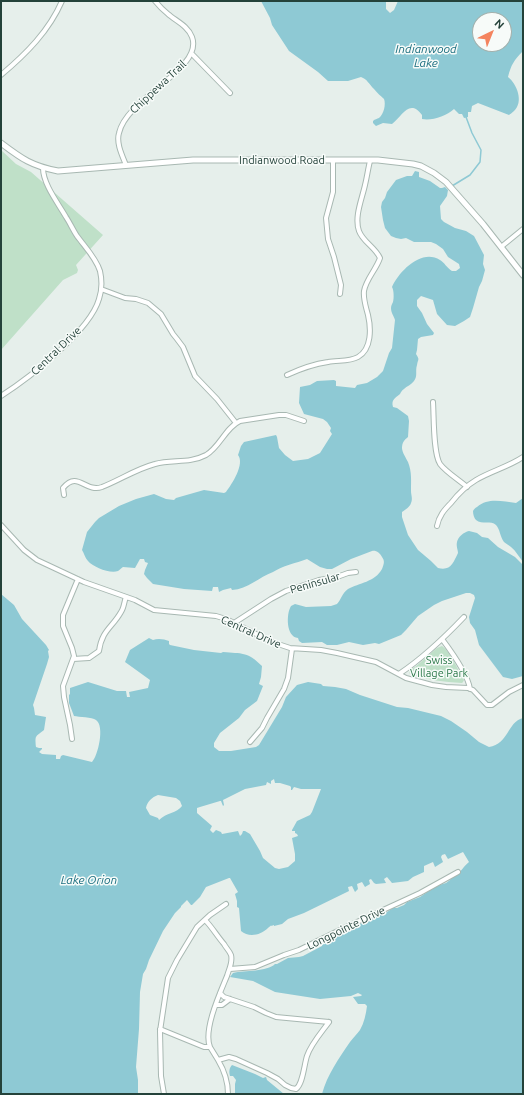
<!DOCTYPE html>
<html>
<head>
<meta charset="utf-8">
<style>
	body { margin:0 }
	#map { position:relative; width:524px; height:1095px; overflow:hidden; background:#e6efeb; font-family:Ubuntu,sans-serif }
	canvas { display:block }
	.frame { position:absolute; inset:0; border:2px solid #24423a; pointer-events:none }
	.north { position:absolute; left:472px; top:12px; width:40px; height:40px; box-sizing:border-box; background:#f7fbf9; border:1px solid #a3b1ad; border-radius:50%; rotate:43deg; font-size:11px; font-weight:700; line-height:16px; text-align:center; color:#24423a }
	.north::after { content:''; display:block; margin:auto; width:14px; height:18px; background:#f4845f; clip-path:polygon(50% 0,100% 100%,50% 72%,0 100%) }
</style>
</head>
<body>
<div id="map">
<canvas width="524" height="1095"></canvas>
<div class="frame"></div>
<div class="north">N</div>
</div>
<script>
const c = document.querySelector('canvas').getContext('2d');
c.lineJoin = 'round';
function paint(path, color) { c.fillStyle = color; c.fill(path, 'evenodd'); }
function stroke(path, color, width, dash) { c.strokeStyle = color; c.lineWidth = width; c.lineCap = dash ? 'butt' : 'round'; c.setLineDash(dash || []); c.stroke(path); }
function label(font, color, halo, rows, align = 'center') {
  c.font = font + ' Ubuntu,sans-serif'; c.lineWidth = 3; c.setLineDash([]); c.textBaseline = 'middle'; c.strokeStyle = halo; c.fillStyle = color; for (const [text, x, y, turn = 0] of rows) {
    c.save(); c.translate(x, y); c.rotate((+turn || 0) * Math.PI / 180); c.textAlign = isNaN(turn) ? turn : align; if (halo) c.strokeText(text, 0, 0); c.fillText(text, 0, 0); c.restore();
  }
}
paint(new Path2D(`
	M1,150L16,164L31,172L103,235L76,265L78,270L77,273L63,280L1,350Z
	M442,646C451,652 458,671 464,680L463,682L462,683C444,682 427,680 410,674L409,672L410,669L415,667L437,648Z`), '#bfe0c8');
paint(new Path2D(`
	M261,1H386V9L390,13L394,10L398,1H523V51C514,60 511,65 508,77C517,84 524,102 514,111C512,113 510,114 509,115L478,103L472,106L471,112H468V117L464,118L462,114H459L454,109C446,116 432,121 422,119V115C409,98 402,117 392,124L383,123L376,126L373,123V121C375,119 377,119 379,118C384,114 386,104 384,99C381,96 377,93 374,89C369,84 367,79 361,77L348,81H328L318,72L289,51L272,25L270,18ZM480,20H504V44H480Z
	M415,171L419,172V177L430,181L440,188H442L445,187L448,190L447,196L440,206L441,219L444,222L455,228L466,231L474,236L484,255L483,264L485,270L482,281L479,287L473,308L470,317L464,321L455,326L447,325L437,314L433,300L421,296L417,300V306L422,313L427,324L434,333L433,335L421,337L418,339L417,350L416,354C420,360 418,359 417,365C415,371 418,376 414,381C411,385 407,386 404,389C402,390 401,392 400,394C395,398 391,400 393,407L397,408L408,416L409,421L408,437C404,440 402,443 402,448C402,452 406,458 408,462C412,472 411,481 411,491C411,495 413,499 411,503C410,507 405,510 402,512V517L408,535L418,550L431,561L438,568C451,571 453,563 458,553C458,550 456,546 457,542C458,537 464,532 469,531L477,533L482,537L488,538L498,547L515,557L523,565V676L512,679L503,677L479,645L475,630L470,623L469,617L475,598L474,595L470,593H466L442,601L434,605L418,616L406,630L401,635L379,644L375,643L363,645L349,642L337,645H327L322,642L302,643L299,641L298,638C286,637 286,614 291,606L295,604L306,607L331,606L337,604C341,600 342,593 348,589C359,583 375,582 382,569C384,564 385,561 382,557C380,553 376,550 372,551L351,559L332,569H327L320,567L307,559C296,563 282,566 273,572C259,577 248,589 232,590L231,588L223,590L219,592L218,587H213L212,591L184,589L153,584L147,578L144,574L145,570L148,563L145,562L144,559H140L135,568L123,567C121,568 120,570 118,571C110,574 93,567 88,561C85,558 84,553 82,550L87,532L95,522L99,518L119,506L136,499L154,494L166,499L174,500L176,498L204,490L224,493L226,492C232,484 245,464 238,455L241,446L244,442L276,435L277,437L279,448L285,455L293,461L308,459L320,453L332,434L330,431L331,428L327,422L323,419L304,414L299,403L300,387L310,385L317,381L334,380L336,381V386L355,388L357,385L367,383L377,377L383,371L389,353L392,348L395,320C394,316 391,313 391,308C391,306 392,304 393,302C394,299 394,290 392,287C399,271 422,248 440,260C444,262 447,268 452,271H456L460,268L459,264L448,257L443,249L436,244L431,242H414L406,238L401,239L396,238L391,236L385,228L383,220L381,207L382,202L385,198L387,192L396,180L407,176H412Z
	M523,498V562C519,557 516,551 511,547C509,545 506,544 504,542C500,537 500,529 496,525C491,520 482,525 476,520C474,518 473,514 473,511C474,509 475,508 477,507C489,497 503,502 516,503Z
	M1,594L14,605L22,619L46,645L49,650L48,651L49,657L47,664L33,705L34,708L35,715L46,717L44,730C35,737 35,735 36,747L39,748H42V749L39,752L42,754L56,755V759H60L61,756L63,755L92,762C98,756 105,726 96,720C92,717 79,717 74,716L69,703V695L70,694V688L88,682L117,691H126L127,697H130L129,692L148,688L150,680L132,667L125,662L130,650L149,638L153,640C158,638 164,639 169,641V644L170,645L194,650L221,653L223,652C242,654 247,651 262,666L261,677L259,684L263,686L257,701L245,710L239,718L220,733L214,743V747L219,751H231L256,747L259,745L282,707L286,697L297,685L308,682L321,684L323,686L335,687L346,689L360,695L397,707L408,708L441,716L451,721L467,732L479,742L489,747C509,744 507,722 523,718V1094H322C327,1075 339,1058 350,1042C353,1038 357,1034 360,1030C364,1023 366,1014 367,1006L365,1004H358L353,997L361,996L362,995L358,993L351,996L320,999L275,992L253,981L230,977L233,973C245,970 267,972 275,964H277L288,958L299,957L303,956L322,946V944L327,941L333,940V938L335,937L349,931L351,929L366,921L387,912L393,908H397L404,905L407,902L420,897L436,886L446,883L450,880L451,878C459,875 462,868 469,862L463,852L448,859L445,854L442,855L441,857L443,862L435,867L433,862L424,866V872L413,877L408,881L392,883L387,877L384,879L386,883L376,884L374,883L371,879L369,880L370,884L365,887L362,882L357,884L358,889L355,892L352,886L348,887L349,891L347,892L304,913L288,919L282,924L274,926V925C268,927 273,924 268,928C261,935 249,938 241,931L239,908L237,907V901L235,894L238,892L230,878H229L206,887L200,897L192,905H191L187,900L181,906V907L175,913L163,931L149,960L146,969L143,974L140,992L139,1029L136,1067L138,1080V1094H1ZM274,779L275,783H280L290,786L291,787V790H292L294,787L301,789H321L312,812L310,815L297,821L292,830V831H295V833L297,834L298,836L292,838L295,854V861L288,867L279,869L275,868L263,858L260,851L250,834L245,831H243L242,834L240,836L238,831L222,834L221,832L216,830L213,833L210,830L212,826L197,813V808L200,807L220,801H221L223,806L224,805L223,800L245,789L266,785L267,782L271,784V781ZM158,795L176,798L180,801L182,806C177,813 166,813 159,820L158,818L150,815L146,808C147,802 152,797 158,795Z
	M232,1065L255,1074L263,1078L266,1077L267,1080L284,1094H235V1084L236,1080L233,1076H230C229,1072 229,1068 232,1065Z`), '#8ec9d4');
stroke(new Path2D(`
	M452,186L470,175L480,162L481,150L472,133L466,117`), '#8ec9d4', 1.5);
const minor = new Path2D(`
	M192,54L230,93
	M1,75C26,54 49,31 62,1
	M333,160V192L326,218L328,239L334,257L341,285L340,294
	M126,165C122,155 116,143 119,133C127,97 204,69 192,37C188,26 176,21 168,14C163,10 159,6 155,1
	M501,247L523,229
	M101,289L125,298L136,299L148,303L161,314L173,334L177,339L183,347L195,376L217,399L236,423
	M287,375C300,369 314,364 328,362C338,360 349,362 358,357C372,349 371,328 368,315C366,307 363,299 364,291C366,279 376,270 380,258C375,247 363,242 359,231C354,217 362,199 365,185C367,177 368,169 370,161
	M1,396C29,378 90,331 99,299C102,290 102,280 100,271C96,258 85,247 77,236C73,230 70,223 66,217C58,203 43,184 43,168
	M433,402C434,416 433,453 440,464C446,472 459,480 467,487
	M64,495L63,488C78,470 85,493 102,487C120,480 136,469 155,464C172,459 189,464 206,455C220,447 225,428 240,421L279,415H286L304,421
	M1,525L24,550L37,560L52,567L84,582L135,600L154,610L216,616L226,619L272,642L290,648L321,650L337,653L376,662L406,678L432,685L446,687L468,688L473,690L487,705H492L509,692L523,685
	M437,526C439,516 444,510 451,503C458,494 466,486 476,480C491,471 508,467 523,457
	M234,623L271,599L286,591L319,580L337,577L348,573L356,572
	M442,639C451,651 468,675 470,689
	M73,659L89,658L99,651C102,630 112,628 121,612C124,608 124,602 126,597
	M399,674C423,658 444,638 464,617
	M72,739L70,725L64,697L63,686L74,656L72,648L63,626V615L78,579
	M250,742L262,728L267,718L284,689L288,678L292,649
	M205,920C212,927 217,936 224,944C226,948 229,950 231,955C233,962 229,969 227,976C220,993 203,1030 210,1047
	M230,969L255,967L284,955L299,950L344,928L420,893L458,872
	M220,993L224,997L254,1007L266,1013L276,1017L329,1022
	M216,1005H222L230,999
	M160,1029L204,1047H210L218,1060L229,1057L236,1059L267,1073L278,1079L285,1085L291,1088L296,1089C303,1084 304,1065 307,1056C311,1044 321,1033 329,1022
	M218,1060C224,1070 228,1082 228,1094
	M164,1094L161,1076L160,1031L168,978L177,960L197,927L210,915L226,904`);
const tertiary = new Path2D(`
	M1,143C22,159 32,166 58,171L193,160H378L413,164L421,166L434,173L446,182L483,224L523,275`);
stroke(minor, '#a8b8b2', 6);
stroke(tertiary, '#a8b8b2', 7);
stroke(minor, '#fff', 4);
stroke(tertiary, '#fff', 5);
label('11px', '#24423a', '#f7fbf9', [
	["Chippewa Trail",158,87,-43],
	["Indianwood Road",282,160],
	["Central Drive",56,351,-44],
	["Peninsular",315,583,-16],
	["Central Drive",251,632,24],
	["Longpointe Drive",346,928,-26]
]);
label('11px', '#2d7a4b', '#f7fbf9', [
	["Swiss",439,660],
	["Village Park",439,673]
]);
label('italic 12px', '#1c6f80', '#f7fbf9', [
	["Indianwood",426,49],
	["Lake",426,63],
	["Lake Orion",89,880]
]);
</script>
</body>
</html>
